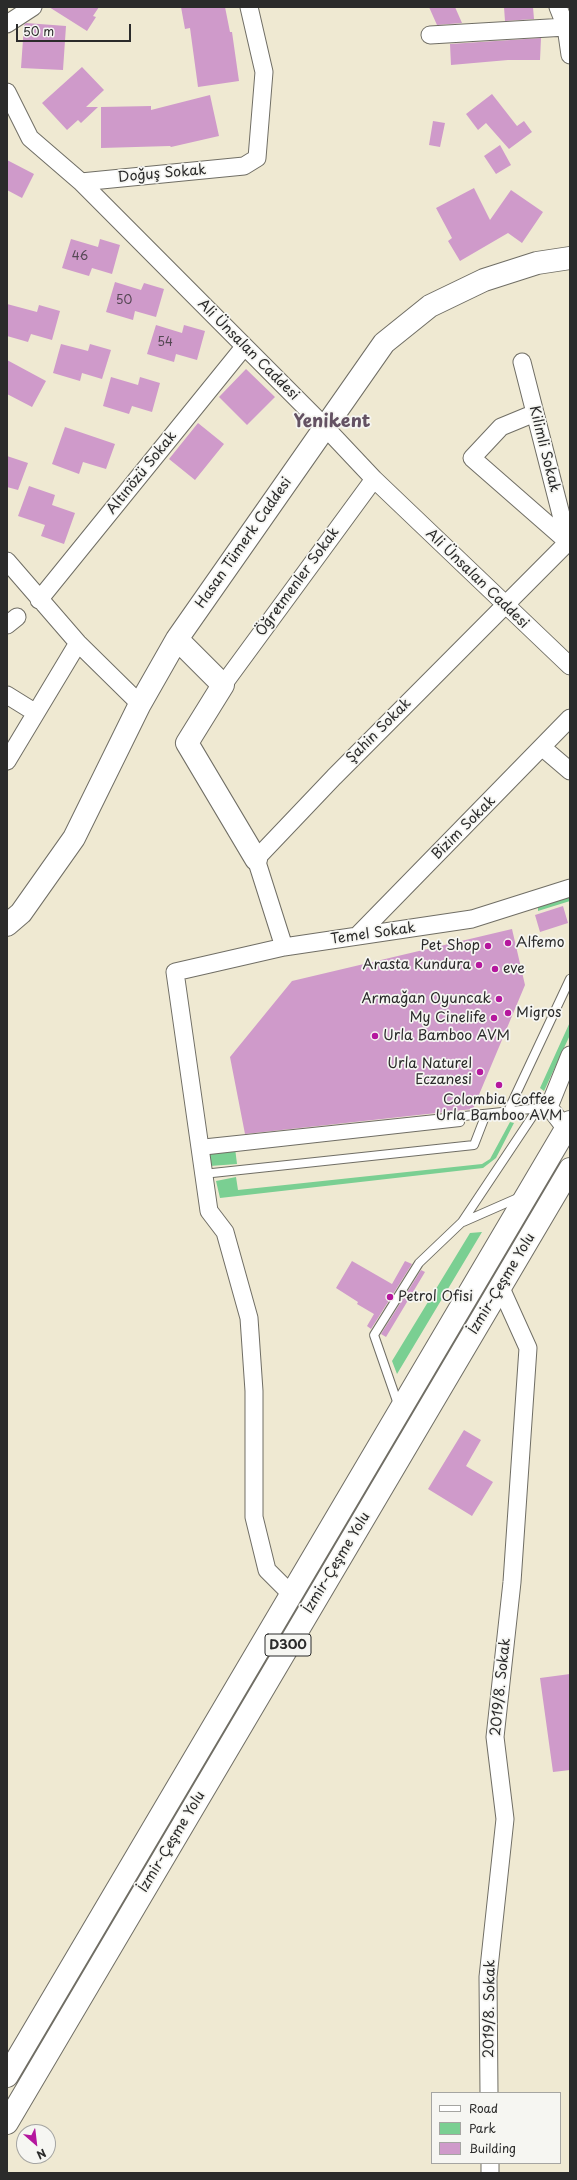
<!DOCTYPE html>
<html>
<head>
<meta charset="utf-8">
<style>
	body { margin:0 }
	#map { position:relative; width:577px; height:2180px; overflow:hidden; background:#efe9d2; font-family:"Playpen Sans",sans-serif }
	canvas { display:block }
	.frame { position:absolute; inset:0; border:8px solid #2b2b2b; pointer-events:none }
	.legend { position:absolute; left:431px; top:2092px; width:130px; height:72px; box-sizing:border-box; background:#f6f6f2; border:1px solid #a5a5a2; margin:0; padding:5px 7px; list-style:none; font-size:12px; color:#2b2b2b }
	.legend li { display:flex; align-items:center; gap:8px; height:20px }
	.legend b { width:20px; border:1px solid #a5a5a2 }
	.north { position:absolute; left:16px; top:2124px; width:40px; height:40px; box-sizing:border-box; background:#f6f6f2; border:1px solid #a5a5a2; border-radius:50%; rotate:152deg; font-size:11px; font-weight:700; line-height:16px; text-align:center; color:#2b2b2b }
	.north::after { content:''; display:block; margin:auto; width:14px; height:18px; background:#b5179e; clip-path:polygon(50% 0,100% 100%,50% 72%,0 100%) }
	.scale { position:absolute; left:16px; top:24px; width:115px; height:18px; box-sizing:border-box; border:2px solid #2b2b2b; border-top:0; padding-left:5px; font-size:12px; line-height:14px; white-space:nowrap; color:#2b2b2b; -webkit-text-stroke:3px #f6f6f2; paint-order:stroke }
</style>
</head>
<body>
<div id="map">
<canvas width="577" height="2180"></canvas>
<div class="frame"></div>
<ul class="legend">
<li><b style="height:5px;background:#fff"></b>Road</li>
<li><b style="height:11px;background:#7acf92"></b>Park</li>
<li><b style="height:11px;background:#cf9aca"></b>Building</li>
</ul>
<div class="north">N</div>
<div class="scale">50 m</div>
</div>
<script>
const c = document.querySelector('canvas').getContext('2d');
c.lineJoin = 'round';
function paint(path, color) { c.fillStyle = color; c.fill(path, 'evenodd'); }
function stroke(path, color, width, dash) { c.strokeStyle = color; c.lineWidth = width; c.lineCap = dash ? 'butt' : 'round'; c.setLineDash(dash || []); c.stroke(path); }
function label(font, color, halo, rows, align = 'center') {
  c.font = font + ' "Playpen Sans",sans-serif'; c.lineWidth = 3.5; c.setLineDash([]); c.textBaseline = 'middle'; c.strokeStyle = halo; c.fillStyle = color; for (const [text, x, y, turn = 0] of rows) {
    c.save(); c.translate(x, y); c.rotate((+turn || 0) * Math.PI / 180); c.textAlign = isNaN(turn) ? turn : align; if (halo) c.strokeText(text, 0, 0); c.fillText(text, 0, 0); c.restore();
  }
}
paint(new Path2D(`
	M570,897V901L538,911V907Z
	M570,1022V1035L544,1091L540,1088Z
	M510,1122L514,1123L496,1158L483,1168L220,1198L216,1181L236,1177L238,1190L482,1164L490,1159Z
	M235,1148L237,1164L210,1166L209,1151Z
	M482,1232L397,1374L392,1361L470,1233Z`), '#7acf92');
paint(new Path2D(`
	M49,7H99L93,16L96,17L87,31Z
	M181,7H225L230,32H232L239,81L198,87L190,28L185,29Z
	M429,7H455L462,23L437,25Z
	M504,7H533L534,19L505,21Z
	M26,23L66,26L63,70L21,68L24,25Z
	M541,38L540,60H508L451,65L450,44Z
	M82,67L104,90L86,107H98L81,123L78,120L67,130L42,103Z
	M492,94L517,126L524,121L532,132L509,149L486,123L478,130L466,114Z
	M210,95L219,136L171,147L170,146L101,148V107L151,106V110Z
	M433,121L445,123L440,147L429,145Z
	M500,145L511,165L496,174L484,156Z
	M7,160L34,174L22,198L7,190Z
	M474,188L490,220L511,190L543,212L522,243L508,233L460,261L448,241L452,238L436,208Z
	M71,239L98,247L100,239L120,245L112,274L92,268L89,276L62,268Z
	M115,282L141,290L144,283L164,289L156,317L135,311L133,320L106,312Z
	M7,304L37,312L39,305L60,311L52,340L31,334L28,342L7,336Z
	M156,325L182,333L184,325L205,331L197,360L176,354L174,362L147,354Z
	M61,344L88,351L90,344L111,350L102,379L82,373L80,381L53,373Z
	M7,360L46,381L32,407L7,394Z
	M246,369L275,397L247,425L219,397Z
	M111,377L138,385L140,377L160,383L152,412L132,406L129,414L103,406Z
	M198,423L224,444L195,480L169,459Z
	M65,427L115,444L106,469L83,462L79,474L52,464Z
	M7,456L28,463L18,490L7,487Z
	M29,486L55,495L52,505L75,513L64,544L41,536L45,525L18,516Z
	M563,906L568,923L540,932L535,915Z
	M512,929L525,985L473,1109L245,1134L230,1057L292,981Z
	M352,1261L392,1284L405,1261L412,1264L371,1329L367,1326L374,1314L357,1304L358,1302L336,1288Z
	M421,1270L425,1272L386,1337L381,1334Z
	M464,1430L481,1440L466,1466L493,1482L472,1516L428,1489Z
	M570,1674V1770L553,1772L540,1678Z`), '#cf9aca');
const lane = new Path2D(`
	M508,1111L570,979
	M199,1144L540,1108
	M200,1151L460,1122
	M203,1174L474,1145L486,1114
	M463,1222L520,1197
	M399,1407L374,1335L419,1263L462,1222L538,1108`);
const street = new Path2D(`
	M558,7L566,27L570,55
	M7,24L33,7
	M430,35L566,27
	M7,92L30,138L81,182L325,427L374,479L570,666
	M81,182L244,166L257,158L264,72L249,7
	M535,413L501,427L472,458L568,542
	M7,561L78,643L140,704
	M39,600L244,347
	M7,625L17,617
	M223,685L374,479
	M7,695L36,713
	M543,748L570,771
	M7,761L78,643
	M357,936L570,718
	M284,947L256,859L334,777L568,542L522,362
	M566,1129L549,1107L570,1055
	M291,1594L267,1570L254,1517V1391L249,1318L225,1232L209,1211L175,972L284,947L472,919L570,888
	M489,2093L488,1977L505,1819L495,1737L512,1582L528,1348L500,1286
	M490,2163V2173`);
const secondary = new Path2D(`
	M177,639L223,685L187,743L256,859
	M7,925L21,913L74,838L140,704L177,639L384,343L430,306L484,280L537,263L570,258`);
const highway = new Path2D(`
	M7,2076L570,1122
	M7,2123L570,1169`);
stroke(lane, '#706e65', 10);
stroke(street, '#706e65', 19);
stroke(secondary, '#706e65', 24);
stroke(highway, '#706e65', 24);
stroke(lane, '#fff', 8);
stroke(street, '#fff', 17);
stroke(secondary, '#fff', 22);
stroke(highway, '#fff', 22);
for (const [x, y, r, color] of [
	[508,943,4,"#b5179e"],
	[488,946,4,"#b5179e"],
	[479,965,4,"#b5179e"],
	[495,969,4,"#b5179e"],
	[499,999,4,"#b5179e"],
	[508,1013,4,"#b5179e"],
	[494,1018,4,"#b5179e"],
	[375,1036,4,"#b5179e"],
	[480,1072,4,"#b5179e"],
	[499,1085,4,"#b5179e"],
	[390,1297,4,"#b5179e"]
]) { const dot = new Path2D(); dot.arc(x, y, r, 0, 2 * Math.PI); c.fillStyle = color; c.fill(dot); stroke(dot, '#f6f6f2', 1.5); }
label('12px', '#544753', null, [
	["46",80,257],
	["50",124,301],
	["54",165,343]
]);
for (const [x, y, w] of [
	[288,1645,46]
]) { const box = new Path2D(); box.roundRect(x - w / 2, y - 11, w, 22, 3); c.fillStyle = '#f6f6f2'; c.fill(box); stroke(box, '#2b2b2b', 1); }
label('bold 13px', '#2b2b2b', null, [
	["D300",288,1645]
]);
label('14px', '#2b2b2b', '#f6f6f2', [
	["Doğuş Sokak",162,174,-5],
	["Ali Ünsalan Caddesi",248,350,45],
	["Kilimli Sokak",544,449,76],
	["Altınözü Sokak",142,473,-51],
	["Hasan Tümerk Caddesi",244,543,-55],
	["Ali Ünsalan Caddesi",477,579,44],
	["Öğretmenler Sokak",298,582,-54],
	["Şahin Sokak",379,731,-45],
	["Bizim Sokak",464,828,-45],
	["Temel Sokak",373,934,-8],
	["İzmir-Çeşme Yolu",502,1284,-59],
	["İzmir-Çeşme Yolu",337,1563,-59],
	["2019/8. Sokak",501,1687,-84],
	["İzmir-Çeşme Yolu",172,1842,-59],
	["2019/8. Sokak",490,2009,-89]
]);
label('14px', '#2b2b2b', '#f6f6f2', [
	["Alfemo",516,943],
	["Pet Shop",480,946,"right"],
	["Arasta Kundura",471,965,"right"],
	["eve",503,969],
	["Armağan Oyuncak",491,999,"right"],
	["Migros",516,1013],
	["My Cinelife",486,1018,"right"],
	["Urla Bamboo AVM",383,1036],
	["Urla Naturel",472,1064,"right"],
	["Eczanesi",472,1080,"right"],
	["Colombia Coffee",499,1100,"center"],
	["Urla Bamboo AVM",499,1116,"center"],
	["Petrol Ofisi",398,1297]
], 'left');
label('bold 18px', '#645263', '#f6f6f2', [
	["Yenikent",332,422]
]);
</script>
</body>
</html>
